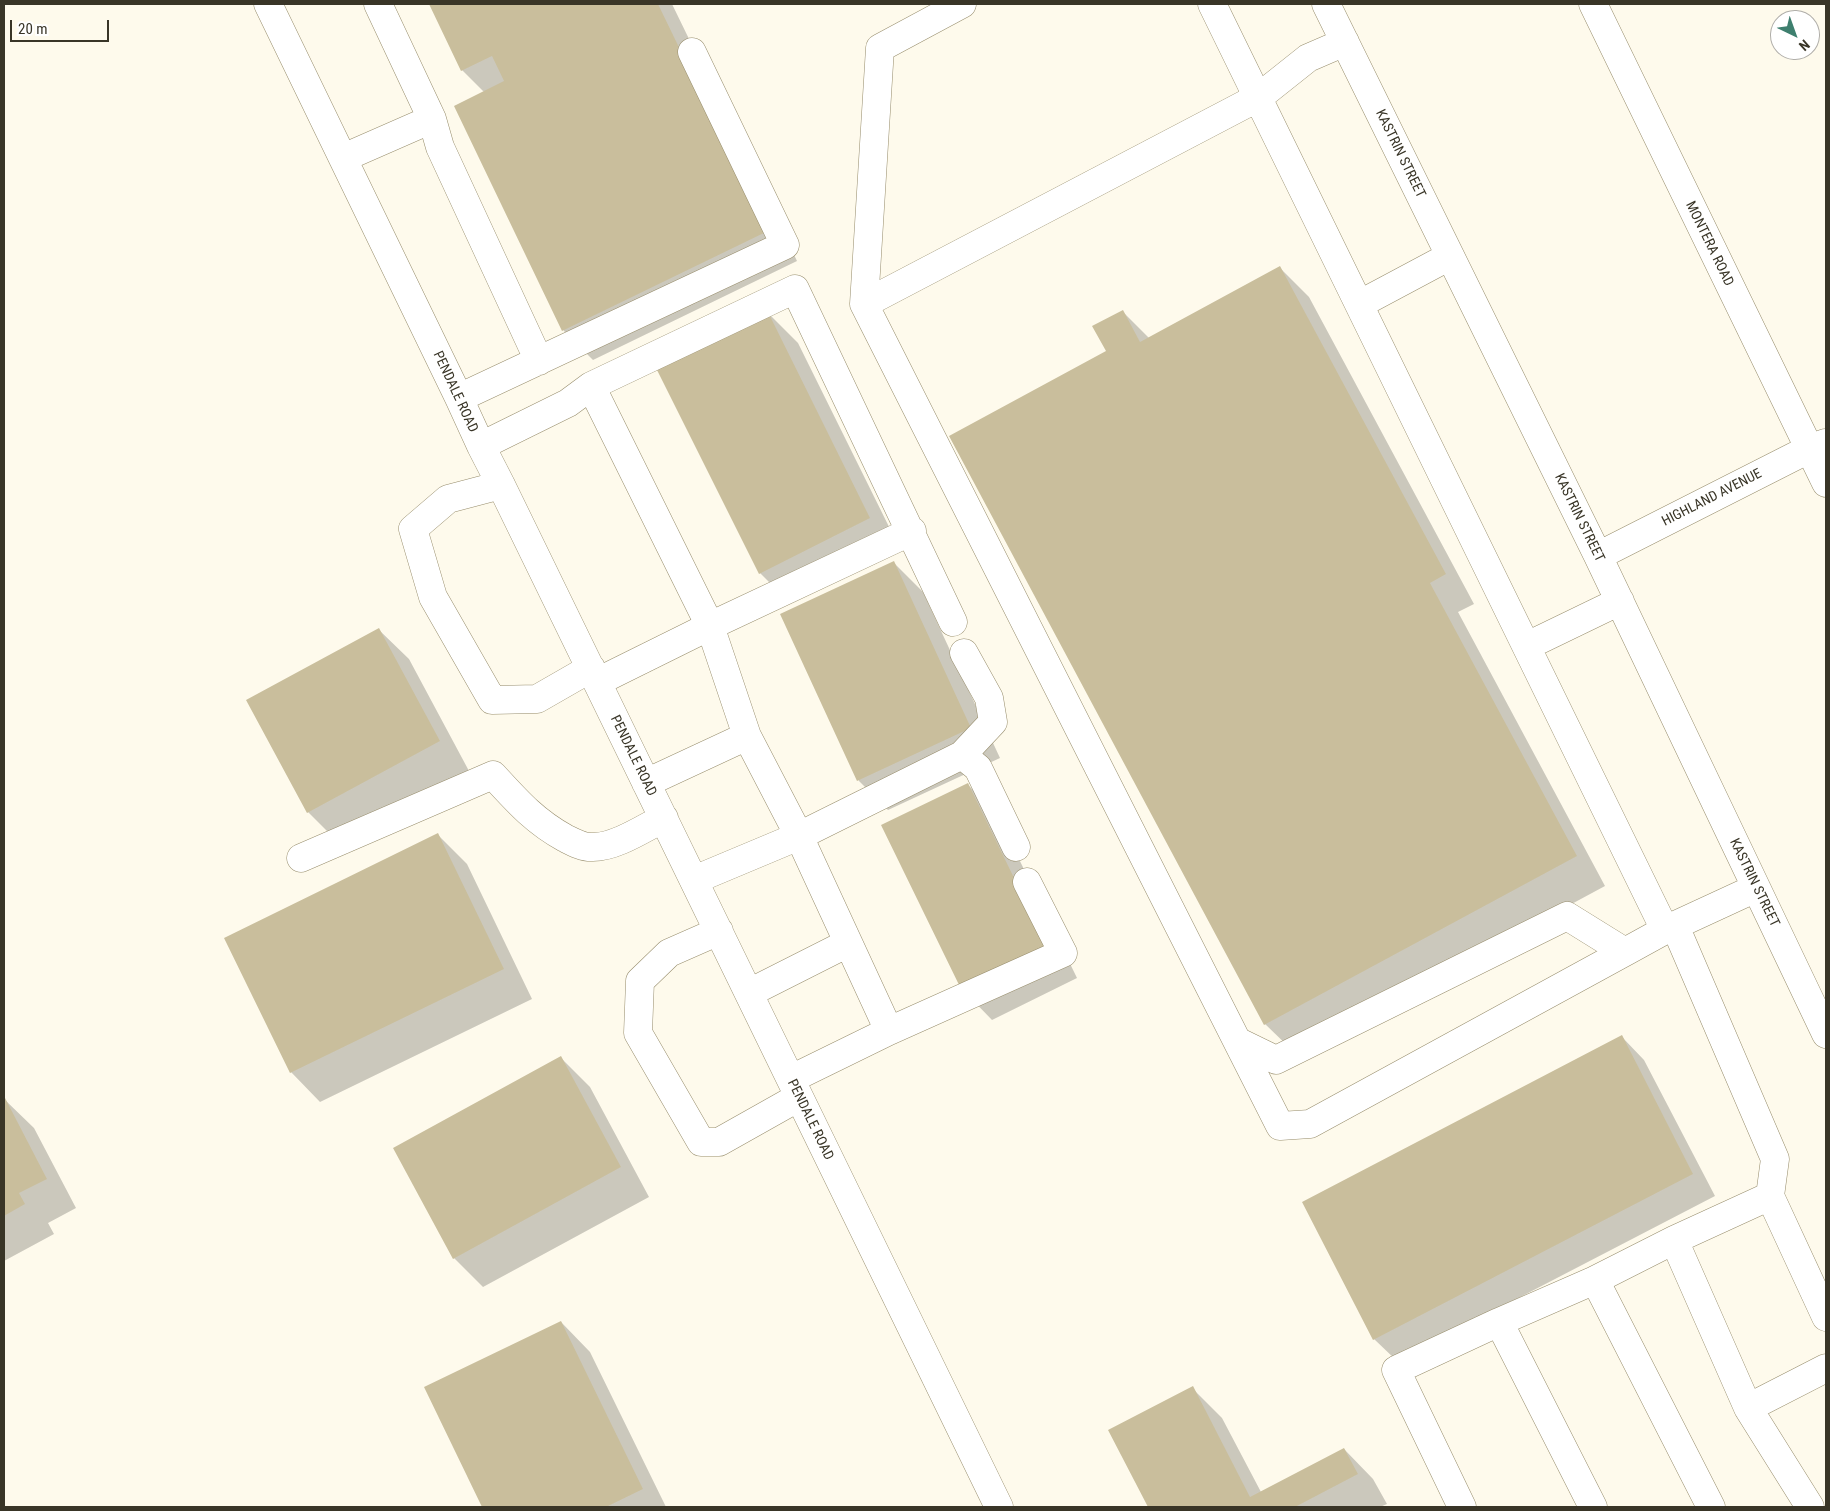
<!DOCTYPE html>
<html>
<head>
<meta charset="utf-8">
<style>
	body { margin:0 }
	#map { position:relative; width:1830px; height:1511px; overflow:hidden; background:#fefaec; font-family:"Roboto Condensed",sans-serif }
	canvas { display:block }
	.frame { position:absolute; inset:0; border:5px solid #393527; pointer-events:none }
	.north { position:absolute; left:1770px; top:10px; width:50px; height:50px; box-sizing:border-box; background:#fff; border:1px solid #b0aea9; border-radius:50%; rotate:138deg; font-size:14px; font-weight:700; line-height:20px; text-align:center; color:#393527 }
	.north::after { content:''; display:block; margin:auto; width:18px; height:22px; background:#3e7f6e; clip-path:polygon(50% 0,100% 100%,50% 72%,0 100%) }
	.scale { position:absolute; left:10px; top:20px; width:99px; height:22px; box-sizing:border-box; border:2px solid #393527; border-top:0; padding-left:6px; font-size:15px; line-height:18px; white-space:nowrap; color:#393527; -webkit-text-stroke:4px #fff; paint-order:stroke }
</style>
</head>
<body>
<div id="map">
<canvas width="1830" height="1511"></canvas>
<div class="frame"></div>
<div class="north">N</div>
<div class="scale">20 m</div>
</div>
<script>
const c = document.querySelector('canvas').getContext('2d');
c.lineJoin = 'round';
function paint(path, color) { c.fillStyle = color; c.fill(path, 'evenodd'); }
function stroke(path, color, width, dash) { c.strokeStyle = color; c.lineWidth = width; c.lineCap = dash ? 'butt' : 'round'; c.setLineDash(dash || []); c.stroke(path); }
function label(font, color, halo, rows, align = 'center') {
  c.font = font + ' "Roboto Condensed",sans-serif'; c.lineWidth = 4; c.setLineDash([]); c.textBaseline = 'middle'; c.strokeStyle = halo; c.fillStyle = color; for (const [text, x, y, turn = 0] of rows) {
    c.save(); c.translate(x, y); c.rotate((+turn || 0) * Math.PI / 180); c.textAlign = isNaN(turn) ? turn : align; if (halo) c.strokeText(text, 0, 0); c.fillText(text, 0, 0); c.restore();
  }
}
paint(new Path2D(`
	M430,4H672L797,261L593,360L564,331L455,106L484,92L462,70Z
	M1280,268L1309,297L1474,604L1458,612L1605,886L1295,1053L1265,1024L1107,352L1122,311L1149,338Z
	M768,313L798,343L899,547L789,602L760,573Z
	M894,563L923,592L1000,758L888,810L859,781L782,615Z
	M379,630L409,659L469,771L338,842L308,812L248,701Z
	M967,784L997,814L1077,978L992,1020L963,990Z
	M438,835L467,864L532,999L320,1102L291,1072Z
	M1622,1037L1644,1060L1715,1196L1397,1361L1374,1339Z
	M561,1058L590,1087L649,1197L483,1287L454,1258Z
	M4,1099L34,1128L76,1208L48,1223L54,1234L4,1261Z
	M561,1322L590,1352L666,1507H484L426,1387Z
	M1192,1388L1222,1418L1261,1492L1344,1449L1373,1479L1387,1504L1380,1507H1149L1110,1431Z`), '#0003');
paint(new Path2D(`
	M429,4H658L768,231L562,331L454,106L504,81L492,56L461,71Z
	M1280,266L1446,574L1430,583L1577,856L1264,1025L949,436L1106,351L1092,326L1123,310L1140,342Z
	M768,312L870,518L759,574L656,368Z
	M894,561L971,728L857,781L780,614Z
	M379,628L440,741L307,813L246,700Z
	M968,783L1048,948L962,991L881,825Z
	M438,833L504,969L290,1073L224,938Z
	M1622,1035L1693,1174L1373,1340L1302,1202Z
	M561,1056L621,1167L453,1259L393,1148Z
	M4,1096L47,1179L19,1193L25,1204L4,1216Z
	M561,1321L643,1489L606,1507H482L424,1387Z
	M1193,1386L1250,1497L1344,1448L1358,1474L1295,1507H1148L1108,1430Z`), '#c9be9c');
const minor = new Path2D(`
	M268,4L459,398L481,446L501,485L999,1507
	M378,4L432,119L440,147L539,361
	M1212,4L1665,930
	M1326,4L1598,556L1826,1034
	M1593,4L1826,483
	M343,158L432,119
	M864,304L880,48L962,4
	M1360,304L1450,256
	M591,386L710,626L747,736L799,836L962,755L978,768L1016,847
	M459,398L785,245L692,52
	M481,446L568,403L591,386L795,289L953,622
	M501,485L448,499L413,529L433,597L492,700L537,699L591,668
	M1598,556L1809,449L1825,443
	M1527,646L1620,601
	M597,682L710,626L912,531
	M962,755L993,722L989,698L964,653
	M646,783L747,736
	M301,858L493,775C516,800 534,821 565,838C573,842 584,848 593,847C616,847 644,828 664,818
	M694,880L799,836L889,1031L1063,953L1027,882
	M1675,926L1775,1159L1770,1196L1826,1317
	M719,931L669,953L640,981L638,1033L701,1142H719L799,1097
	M1625,952L1665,930L1756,888
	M749,993L848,943
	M1237,1041L1280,1126L1310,1124L1625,952L1567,916L1276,1060L1237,1041L864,304L1259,97L1308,58L1345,42
	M791,1079L889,1031
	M1674,1240L1748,1408
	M1595,1280L1711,1507
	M1499,1322L1593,1507
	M1462,1507L1396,1370L1499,1322L1595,1280L1674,1240L1770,1196
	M1810,1507L1748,1408L1826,1368`);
stroke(minor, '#978d6c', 29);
stroke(minor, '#fff', 28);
label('14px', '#393527', '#fff', [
	["KASTRIN STREET",1400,154,64],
	["MONTERA ROAD",1709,244,64],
	["PENDALE ROAD",455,392,65],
	["HIGHLAND AVENUE",1712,498,-27],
	["KASTRIN STREET",1579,518,64],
	["PENDALE ROAD",633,756,64],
	["KASTRIN STREET",1754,883,64],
	["PENDALE ROAD",810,1120,64]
]);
</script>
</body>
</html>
